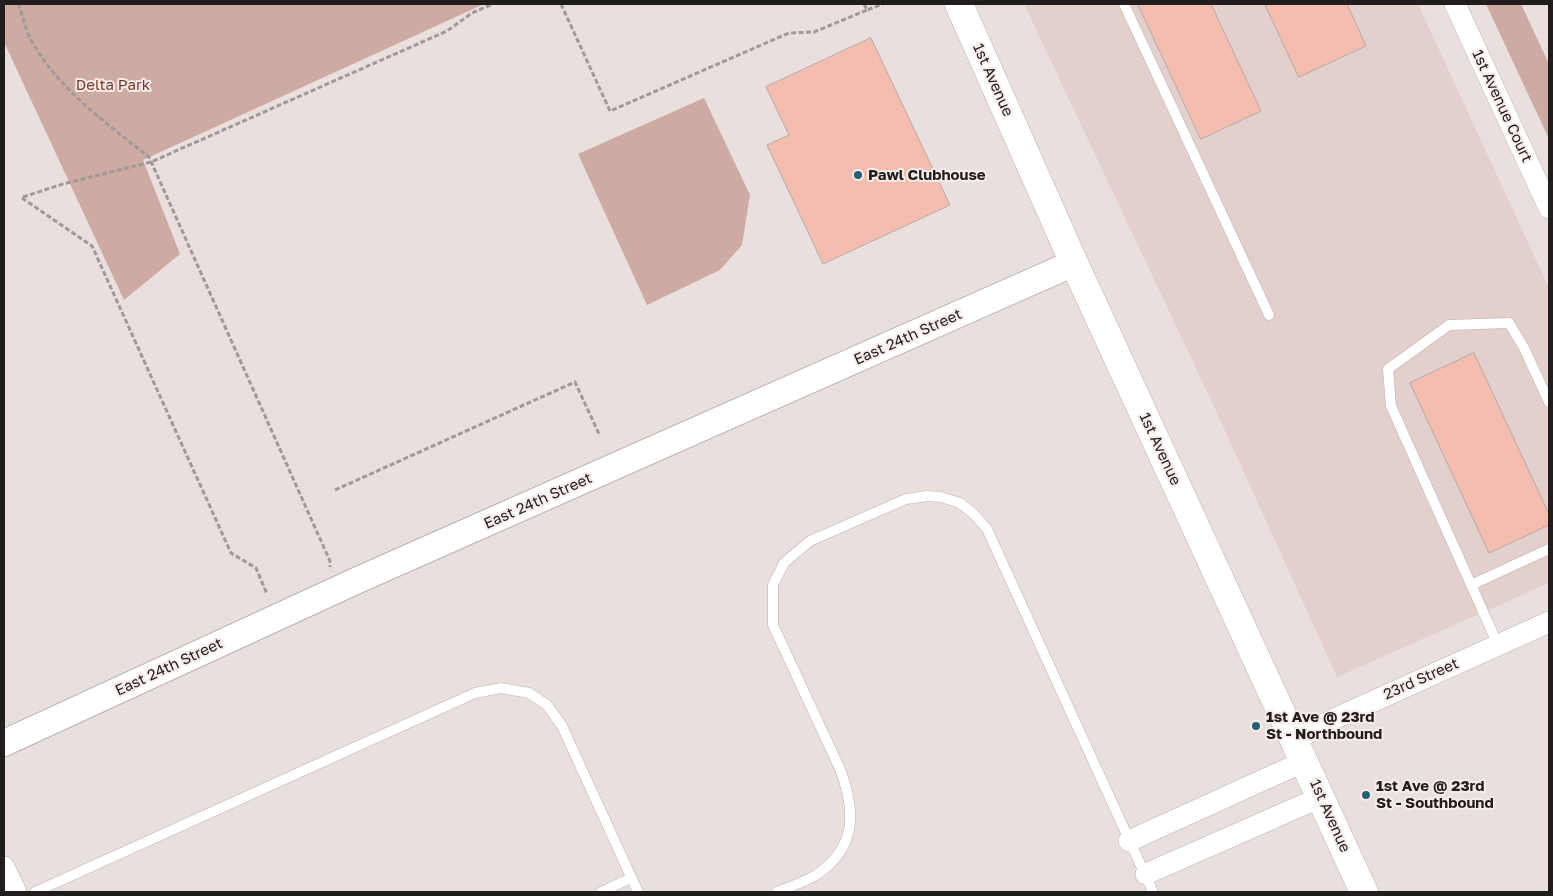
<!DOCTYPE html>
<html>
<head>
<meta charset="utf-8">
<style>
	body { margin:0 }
	#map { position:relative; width:1553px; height:896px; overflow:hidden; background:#e9dfdd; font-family:"Golos Text",sans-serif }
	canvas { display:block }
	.frame { position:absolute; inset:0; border:5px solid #211d1d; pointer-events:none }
</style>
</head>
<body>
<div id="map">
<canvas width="1553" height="896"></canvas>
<div class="frame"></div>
</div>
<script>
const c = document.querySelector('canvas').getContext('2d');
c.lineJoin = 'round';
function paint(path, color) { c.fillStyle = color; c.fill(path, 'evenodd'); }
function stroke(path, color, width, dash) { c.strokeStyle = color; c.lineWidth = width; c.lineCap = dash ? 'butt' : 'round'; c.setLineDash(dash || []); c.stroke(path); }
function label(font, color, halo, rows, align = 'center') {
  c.font = font + ' "Golos Text",sans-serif'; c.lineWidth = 4; c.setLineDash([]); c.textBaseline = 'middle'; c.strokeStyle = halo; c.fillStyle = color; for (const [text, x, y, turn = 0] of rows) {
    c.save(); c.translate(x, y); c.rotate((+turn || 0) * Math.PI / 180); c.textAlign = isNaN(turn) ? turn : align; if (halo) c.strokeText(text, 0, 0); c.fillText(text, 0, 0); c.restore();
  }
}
paint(new Path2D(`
	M1024,4H1418L1549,288V583L1337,677L1211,400Z`), '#e3d0cc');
paint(new Path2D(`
	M4,4H484L143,160L180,254L124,300L4,42Z
	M1486,4H1521L1549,64V139Z
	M704,98L750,195L742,245L720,270L647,305L578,154Z`), '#cdaaa2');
const building = new Path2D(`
	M1138,4H1211L1261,111L1201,139Z
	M1265,4H1347L1366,46L1299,77Z
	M871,38L950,205L823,264L767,145L789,135L766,87Z
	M1474,353L1549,514V525L1489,553L1410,383Z`);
paint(building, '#f5bdb0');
stroke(building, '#b4aaa7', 1);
const service = new Path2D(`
	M1124,4L1269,315
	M1471,585L1549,549
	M1498,645L1391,406L1388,369L1449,325L1509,323L1524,348L1549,402
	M35,892L475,693L501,688L529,693L547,705L562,726L638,892
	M601,892L631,878
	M777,892C790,887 804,882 816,875C857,848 856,811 840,769L773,625V585L784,563L810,541L906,499L927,496L941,497L960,503L974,514L987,529L1153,892`);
const minor = new Path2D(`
	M1455,4L1549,208
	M1295,740L1334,719L1549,622
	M1129,841L1305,761
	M4,867L16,892
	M1146,874L1321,797`);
const tertiary = new Path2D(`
	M4,743L358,580L1074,263`);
const secondary = new Path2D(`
	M959,4L1074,263L1364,892`);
stroke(service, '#bab0ad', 11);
stroke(minor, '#bab0ad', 22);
stroke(tertiary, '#bab0ad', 28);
stroke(secondary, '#bab0ad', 29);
stroke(new Path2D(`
	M18,4C23,15 25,29 31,40C59,90 105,122 149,157L330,561V567
	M561,4L610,111L789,33L814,32L867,10
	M864,4L867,10L883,4
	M23,197L63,184L151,162L447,31L472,13L493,4
	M22,198L92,246L231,553L256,568L267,594
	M335,490L575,382L600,436`), '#a19998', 3, [5, 2.5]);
stroke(service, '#fff', 10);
stroke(minor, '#fff', 21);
stroke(tertiary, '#fff', 26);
stroke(secondary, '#fff', 28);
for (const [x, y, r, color] of [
	[858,175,5,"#275f79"],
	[1256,726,5,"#275f79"],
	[1366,795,5,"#275f79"]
]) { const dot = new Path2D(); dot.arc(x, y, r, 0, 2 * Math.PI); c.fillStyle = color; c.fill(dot); stroke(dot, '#f7ecea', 2); }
label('15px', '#211d1d', '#f7ecea', [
	["1st Avenue",993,80,66],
	["1st Avenue Court",1502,106,65],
	["East 24th Street",908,337,-24],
	["1st Avenue",1160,449,65],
	["East 24th Street",538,501,-24],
	["East 24th Street",169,667,-25],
	["23rd Street",1421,679,-24],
	["1st Avenue",1330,816,66]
]);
label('15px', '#7b372a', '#f7ecea', [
	["Delta Park",113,85]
]);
label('bold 15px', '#211d1d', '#f7ecea', [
	["Pawl Clubhouse",868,175],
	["1st Ave @ 23rd",1266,717],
	["St - Northbound",1266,734],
	["1st Ave @ 23rd",1376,786],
	["St - Southbound",1376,803]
], 'left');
</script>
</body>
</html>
